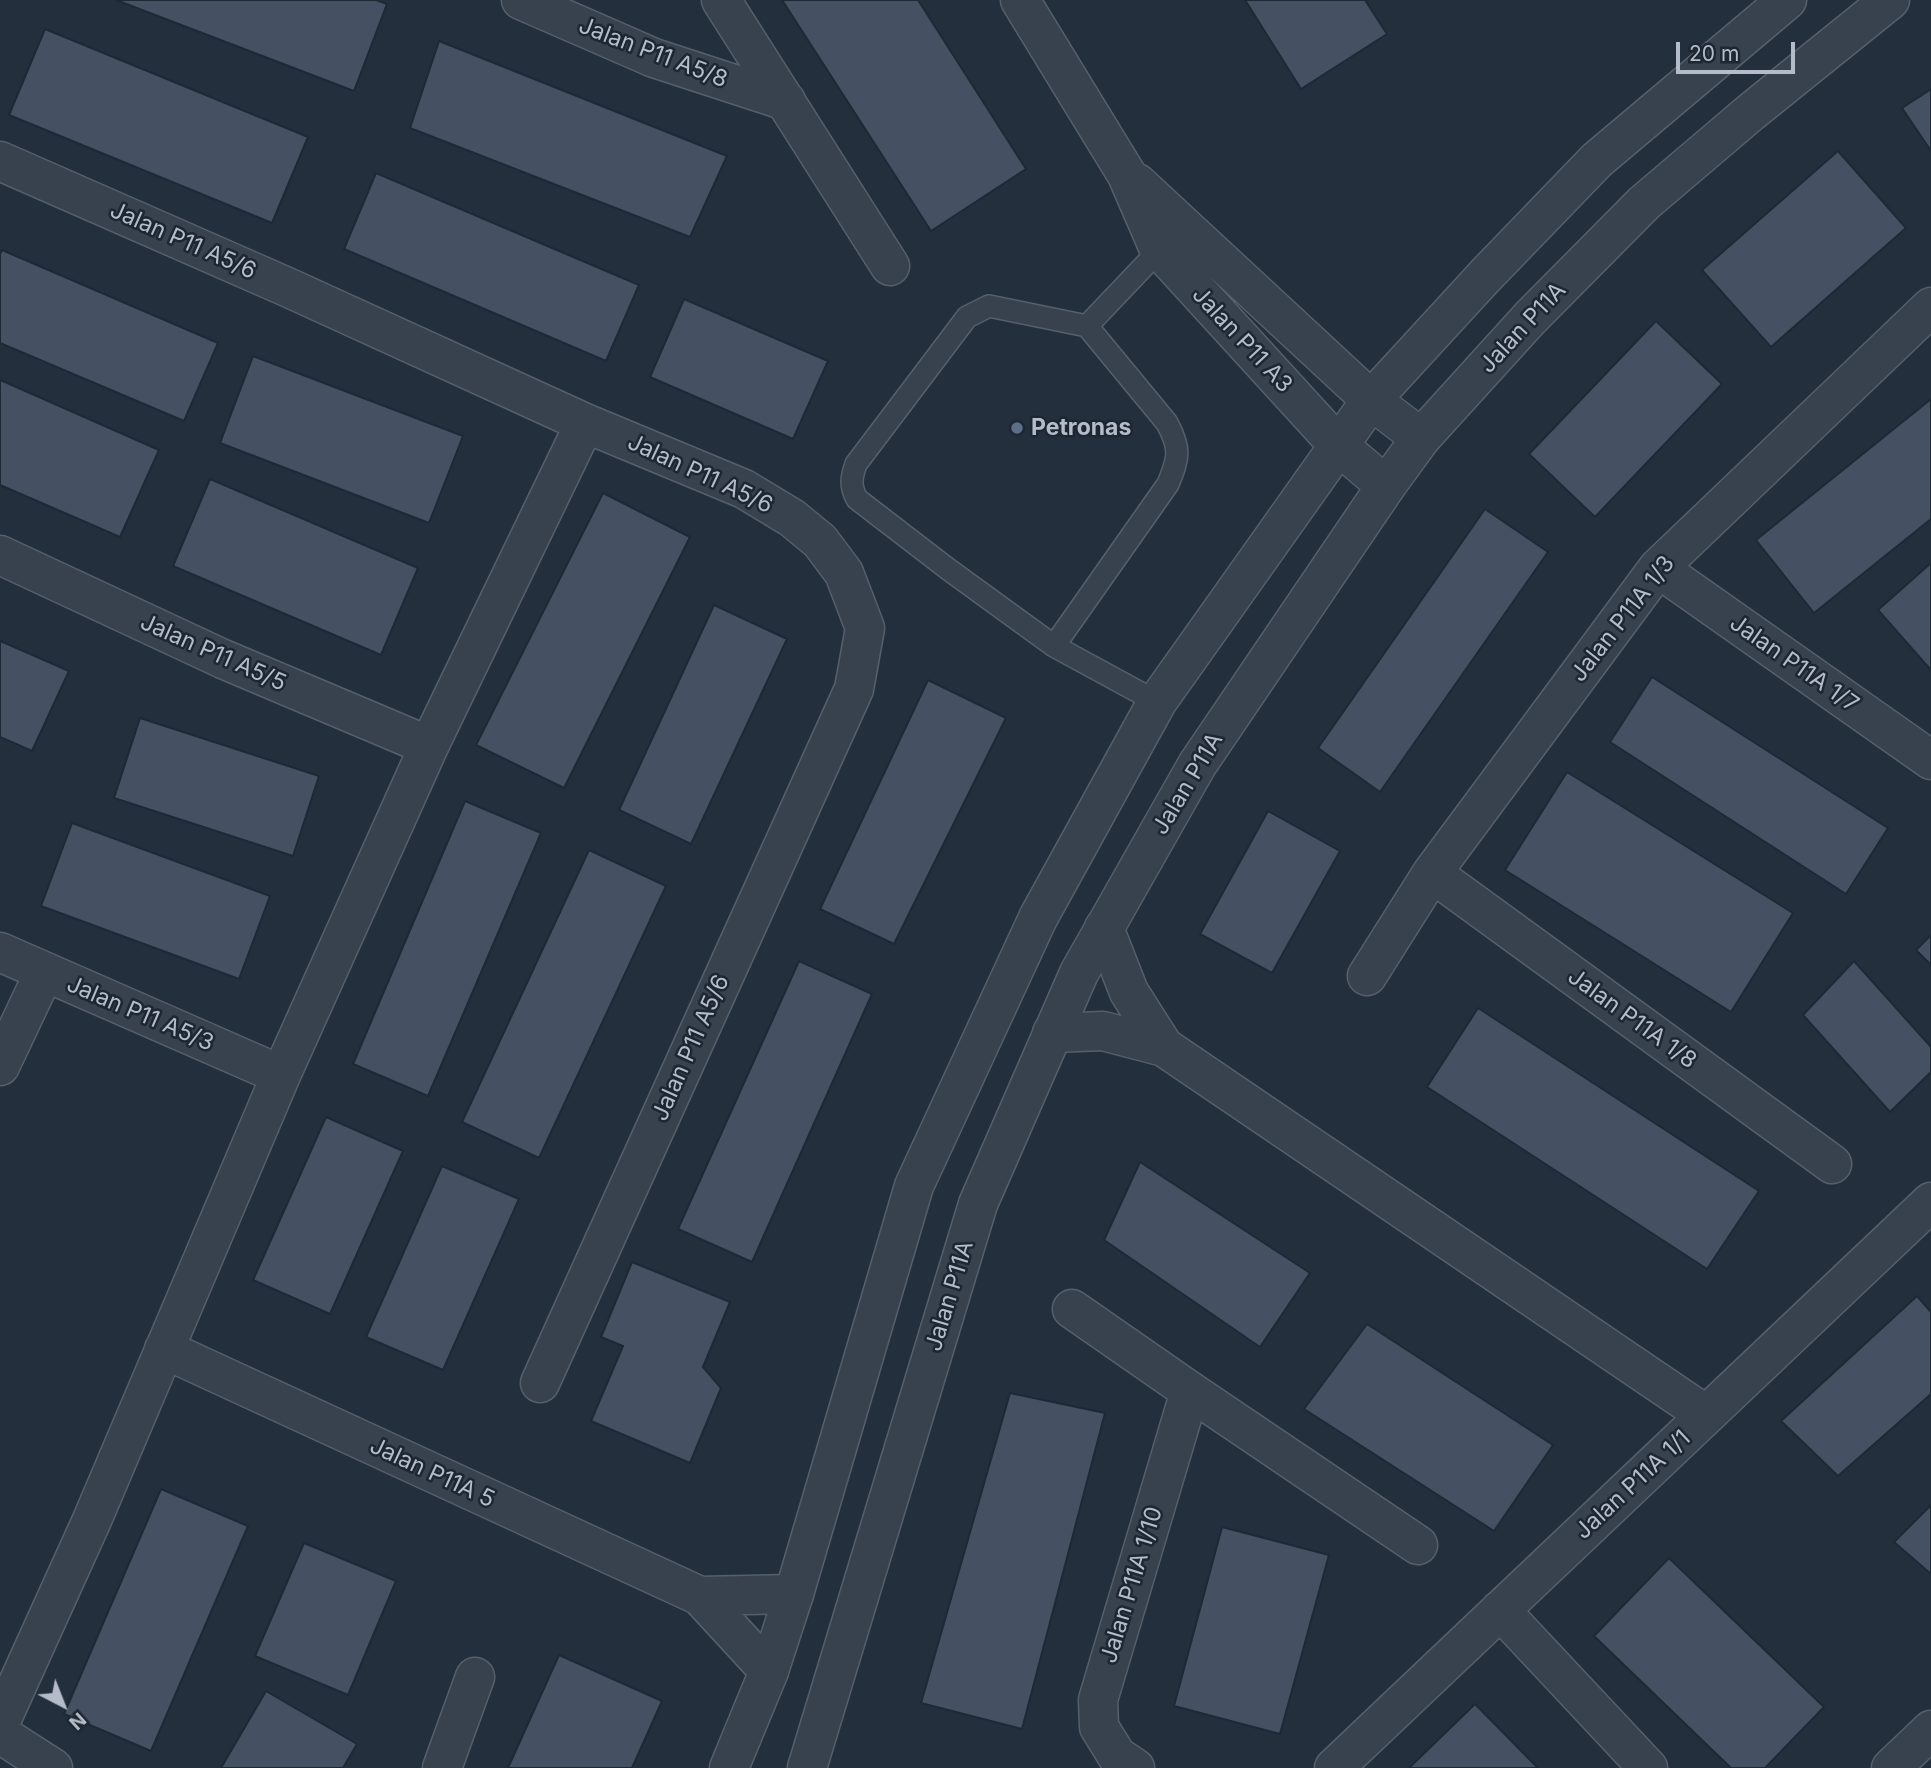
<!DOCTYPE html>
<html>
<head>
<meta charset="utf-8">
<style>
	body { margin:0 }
	#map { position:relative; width:1931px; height:1768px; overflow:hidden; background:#242f3e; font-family:Inter,sans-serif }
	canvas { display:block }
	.north { position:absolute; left:28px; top:1670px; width:70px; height:70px; -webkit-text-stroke:5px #1d2633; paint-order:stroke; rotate:138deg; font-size:19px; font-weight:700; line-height:28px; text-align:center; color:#b4bcc9 }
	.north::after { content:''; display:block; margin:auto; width:24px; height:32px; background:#b4bcc9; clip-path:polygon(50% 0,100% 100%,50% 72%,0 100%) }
	.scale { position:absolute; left:1676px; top:42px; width:119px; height:32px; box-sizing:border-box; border:4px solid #b4bcc9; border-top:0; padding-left:9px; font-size:21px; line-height:24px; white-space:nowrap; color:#b4bcc9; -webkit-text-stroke:5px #1d2633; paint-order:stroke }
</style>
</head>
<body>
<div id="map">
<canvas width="1931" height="1768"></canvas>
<div class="north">N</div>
<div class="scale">20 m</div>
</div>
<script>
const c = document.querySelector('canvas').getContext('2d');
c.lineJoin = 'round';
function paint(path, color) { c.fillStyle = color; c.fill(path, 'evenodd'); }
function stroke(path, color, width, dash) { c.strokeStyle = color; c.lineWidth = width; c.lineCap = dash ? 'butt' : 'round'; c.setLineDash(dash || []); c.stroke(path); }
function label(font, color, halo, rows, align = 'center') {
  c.font = font + ' Inter,sans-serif'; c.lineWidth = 5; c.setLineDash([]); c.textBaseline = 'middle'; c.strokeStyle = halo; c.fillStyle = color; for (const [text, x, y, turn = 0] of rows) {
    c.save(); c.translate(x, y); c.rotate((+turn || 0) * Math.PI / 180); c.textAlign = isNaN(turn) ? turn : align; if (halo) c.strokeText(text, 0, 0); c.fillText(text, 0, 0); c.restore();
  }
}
const building = new Path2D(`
	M116,0H376L387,4L354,91Z
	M782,0H918L1026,169L931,231Z
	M1245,0H1365L1387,34L1301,89Z
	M45,29L308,137L272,223L9,115Z
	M439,41L727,156L690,237L410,128Z
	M1931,89V151L1902,108Z
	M1838,151L1906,228L1771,347L1702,270Z
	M376,173L639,285L606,361L344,249Z
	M2,250L218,343L184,421L0,343V254Z
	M684,299L828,361L793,439L650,377Z
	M1656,321L1722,384L1595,517L1529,454Z
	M253,356L463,436L429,523L220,443Z
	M0,380L159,450L120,537L0,485Z
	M1931,399V519L1814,613L1756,540Z
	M210,479L418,568L381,655L173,566Z
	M603,493L690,537L564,788L476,745Z
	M1485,509L1548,552L1380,792L1318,748Z
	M1931,563V670L1878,610Z
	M714,605L787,639L691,844L619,810Z
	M0,641L69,671L32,751L0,737Z
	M1652,677L1888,828L1846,894L1610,742Z
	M928,680L1006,718L894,944L820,909Z
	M140,718L319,776L293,856L114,798Z
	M1567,772L1793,913L1731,1012L1505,870Z
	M465,801L541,833L428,1096L353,1064Z
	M1268,811L1340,851L1272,973L1200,934Z
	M72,823L270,896L239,979L41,906Z
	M589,850L666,886L539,1158L462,1122Z
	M1931,935V965L1916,950Z
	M799,961L872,994L752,1262L678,1229Z
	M1854,961L1931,1047V1072L1890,1112L1803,1015Z
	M1478,1008L1759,1191L1707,1269L1427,1087Z
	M326,1117L403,1151L330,1314L253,1280Z
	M1140,1162L1310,1273L1260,1347L1104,1240Z
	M442,1166L519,1199L443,1370L366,1337Z
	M632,1262L730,1302L703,1367L721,1388L690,1463L591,1421L623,1346L601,1337Z
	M1917,1296L1931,1312V1394L1838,1476L1781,1421Z
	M1367,1324L1553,1445L1494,1531L1304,1409Z
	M1010,1393L1105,1413L1022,1729L921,1703Z
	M161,1489L248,1526L151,1751L64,1714Z
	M1931,1505V1574L1894,1542Z
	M1222,1527L1329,1555L1280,1734L1174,1706Z
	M304,1543L396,1581L348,1695L255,1656Z
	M1669,1558L1824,1707L1765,1768H1731L1594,1636Z
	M559,1655L662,1701L632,1768H508Z
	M266,1691L357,1744L343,1768H221Z
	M1475,1704L1538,1768H1409Z`);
paint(building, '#455162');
stroke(building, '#1f2835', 2);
const service = new Path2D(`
	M1087,326L1165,244
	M1054,646L1168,484C1179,457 1181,449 1167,423L1087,326L989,306L967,317L856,464C851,478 850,486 857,499L948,569L1054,646L1157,702`);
const minor = new Path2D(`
	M521,0L654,58L786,101
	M721,0L890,266
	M1020,0L1127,175L1159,249L1338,445L1386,486
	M0,161L287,287L585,423L744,489L792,518L820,541L844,573L865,628L854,689L540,1383
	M1137,183L1371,400L1421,438
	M0,555L223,659L429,746
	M1658,568L1931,760
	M1432,873L1832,1164
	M1104,928L1129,992L1164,1047
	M0,952L281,1075
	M1367,976L1432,873L1658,568L1931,307
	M1052,1033L1103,1031L1164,1047L1706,1415
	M0,1066L44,973
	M1072,1309L1190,1391L1418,1545
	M164,1349L700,1596L769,1671
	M700,1596L794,1594
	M1500,1610L1648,1768
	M0,1723L92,1520L281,1075L429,746L585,423
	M0,1734L53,1768
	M442,1768L475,1677
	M1135,1768L1117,1756L1099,1727L1098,1700L1190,1391
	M1334,1768L1931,1202
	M1891,1768L1931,1730`);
const tertiary = new Path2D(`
	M729,1768L769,1671L794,1594L914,1186L1038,918L1157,702L1371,400L1485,276L1597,160L1787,0
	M807,1768L978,1204L1079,973L1197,765L1386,486L1421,438L1530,318L1644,203L1751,112L1890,0`);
stroke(service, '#565f6c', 24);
stroke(minor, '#565f6c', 41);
stroke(tertiary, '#565f6c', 41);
stroke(service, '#38414e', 21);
stroke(minor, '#38414e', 38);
stroke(tertiary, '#38414e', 38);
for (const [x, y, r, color] of [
	[1017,428,7,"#5c6f8a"]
]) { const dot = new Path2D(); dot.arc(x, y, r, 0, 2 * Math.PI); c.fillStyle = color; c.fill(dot); stroke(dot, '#1d2633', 2.5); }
label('23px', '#b4bcc9', '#1d2633', [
	["Jalan P11 A5/8",653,53,21],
	["Jalan P11 A5/6",183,241,24],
	["Jalan P11A",1523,328,-47],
	["Jalan P11 A3",1242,340,47],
	["Jalan P11 A5/6",700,474,25],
	["Jalan P11A 1/3",1623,619,-52],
	["Jalan P11 A5/5",213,653,24],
	["Jalan P11A 1/7",1794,664,35],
	["Jalan P11A",1188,784,-59],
	["Jalan P11 A5/3",140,1014,23],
	["Jalan P11A 1/8",1632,1019,36],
	["Jalan P11 A5/6",691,1048,-66],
	["Jalan P11A",950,1296,-73],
	["Jalan P11A 5",432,1473,25],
	["Jalan P11A 1/1",1633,1485,-43],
	["Jalan P11A 1/10",1132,1585,-73]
]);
label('bold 23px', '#b4bcc9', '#1d2633', [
	["Petronas",1031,428]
], 'left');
</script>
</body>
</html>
